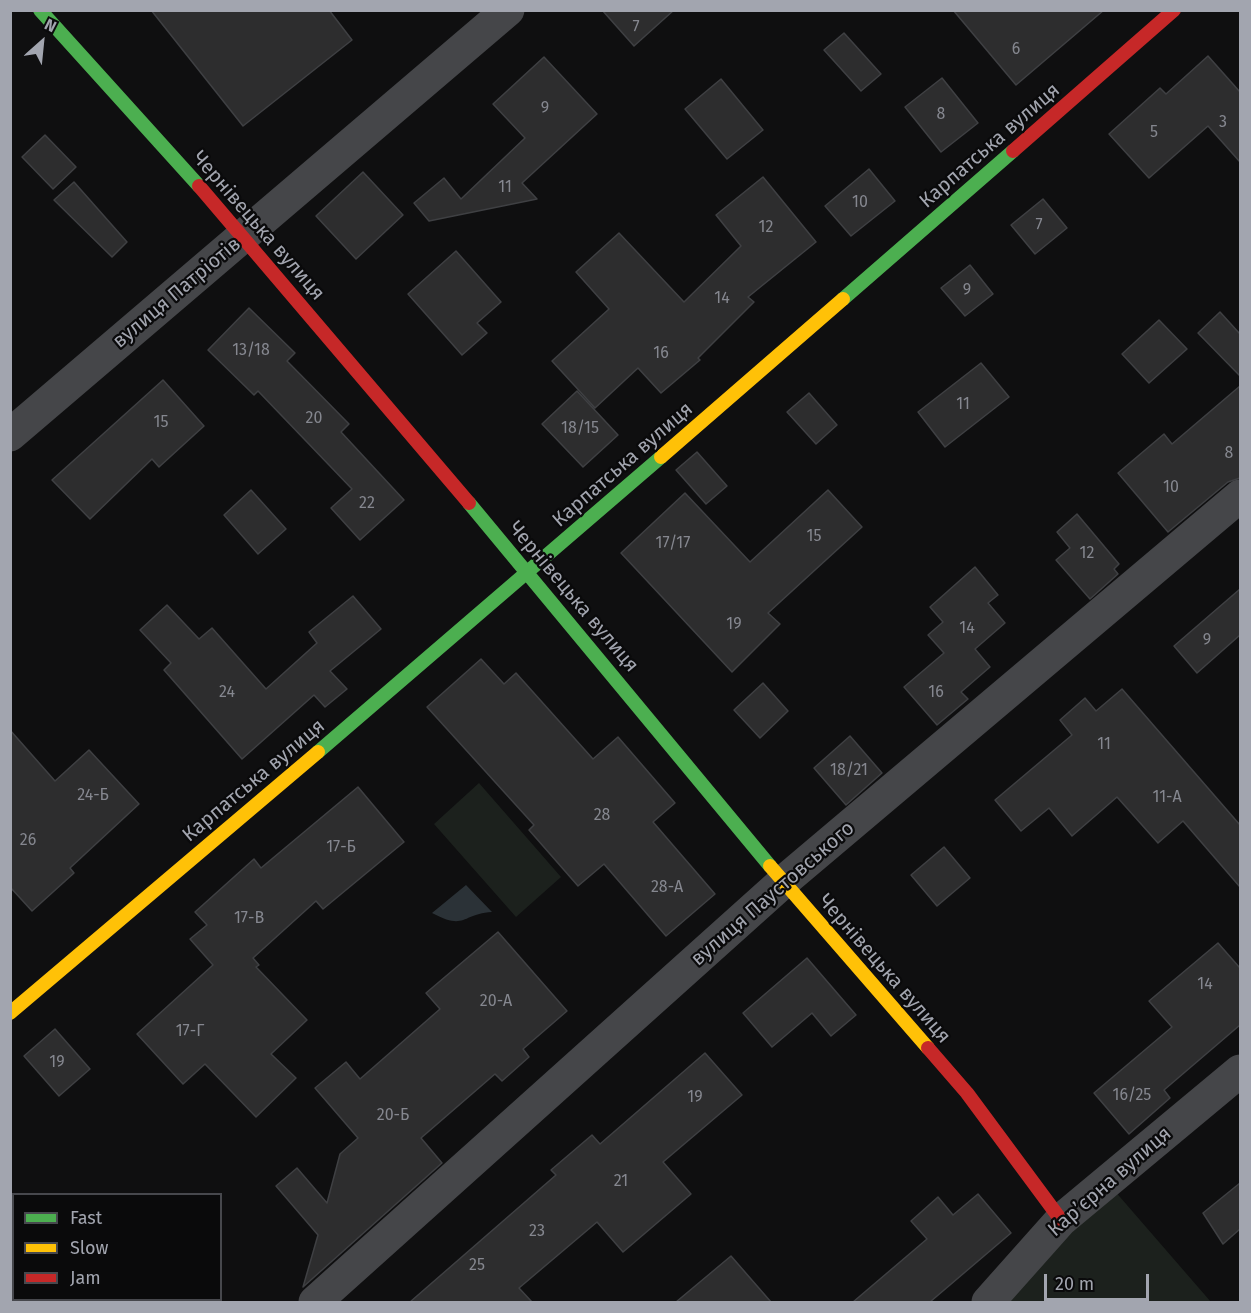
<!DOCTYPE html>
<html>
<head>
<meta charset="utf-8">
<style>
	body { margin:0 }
	#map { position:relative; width:1251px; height:1313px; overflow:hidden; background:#0f0f10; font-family:"Fira Sans",sans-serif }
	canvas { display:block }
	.frame { position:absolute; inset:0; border:12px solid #a2a5af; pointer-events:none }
	.legend { position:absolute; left:12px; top:1193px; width:210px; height:108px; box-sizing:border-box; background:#0a0a0b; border:2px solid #47484d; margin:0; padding:8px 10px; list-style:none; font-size:18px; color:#a2a5af }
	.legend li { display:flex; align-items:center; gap:12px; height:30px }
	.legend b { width:30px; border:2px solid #47484d }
	.north { position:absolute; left:12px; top:12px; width:60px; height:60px; -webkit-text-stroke:4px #0a0a0b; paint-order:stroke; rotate:27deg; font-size:16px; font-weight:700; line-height:24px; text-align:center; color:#a2a5af }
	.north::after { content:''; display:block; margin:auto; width:21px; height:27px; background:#a2a5af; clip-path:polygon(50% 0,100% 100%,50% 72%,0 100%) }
	.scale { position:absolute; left:1044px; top:1274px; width:105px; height:27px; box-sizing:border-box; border:3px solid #a2a5af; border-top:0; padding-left:8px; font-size:18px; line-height:21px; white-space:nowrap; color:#a2a5af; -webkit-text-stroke:4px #0a0a0b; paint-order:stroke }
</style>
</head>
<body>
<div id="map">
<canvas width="1251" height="1313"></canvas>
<div class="frame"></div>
<ul class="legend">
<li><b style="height:8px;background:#4caf50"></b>Fast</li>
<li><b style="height:8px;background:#ffc107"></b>Slow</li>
<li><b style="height:8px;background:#c62828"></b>Jam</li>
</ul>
<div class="north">N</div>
<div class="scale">20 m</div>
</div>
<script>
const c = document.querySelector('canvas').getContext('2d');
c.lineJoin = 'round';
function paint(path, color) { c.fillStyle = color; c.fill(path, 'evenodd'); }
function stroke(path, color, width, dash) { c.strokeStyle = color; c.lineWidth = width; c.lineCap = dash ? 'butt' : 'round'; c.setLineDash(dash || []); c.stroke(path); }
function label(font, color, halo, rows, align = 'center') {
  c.font = font + ' "Fira Sans",sans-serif'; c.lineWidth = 4.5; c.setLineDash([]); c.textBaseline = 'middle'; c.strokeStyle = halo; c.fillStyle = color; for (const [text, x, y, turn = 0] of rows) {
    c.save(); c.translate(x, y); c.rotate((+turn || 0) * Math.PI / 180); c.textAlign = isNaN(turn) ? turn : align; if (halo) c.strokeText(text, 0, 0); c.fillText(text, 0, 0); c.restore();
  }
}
paint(new Path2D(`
	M479,783L561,877L516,917L434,824Z
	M1107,1182L1211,1302H991Z`), '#1c211d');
paint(new Path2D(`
	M466,885L492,912C461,914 466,931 432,913Z`), '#2b3237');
const building = new Path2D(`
	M151,10H329L352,40L243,126Z
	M602,10H674L634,46Z
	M953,10H1104L1016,85Z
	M844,33L881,74L861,91L824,50Z
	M1208,56L1240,92V162L1208,126L1149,178L1109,134L1160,88L1166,94Z
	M544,57L597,114L522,183L537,199L429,221L414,203L444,178L461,199L525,138L493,104Z
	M942,78L978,123L941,152L905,107Z
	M721,79L763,130L727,159L685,109Z
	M45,135L76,167L53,189L22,157Z
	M869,169L895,201L851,236L825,206Z
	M363,172L403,215L356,259L316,216Z
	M763,177L816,242L748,297L754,302L698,358L700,360L661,393L638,368L595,408L552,361L609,309L576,272L619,233L684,302L741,246L716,215Z
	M74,182L127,242L112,257L54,200Z
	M1043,199L1067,228L1035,254L1011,225Z
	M456,251L501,302L477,323L487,333L462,355L408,294Z
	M970,265L993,294L965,316L941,288Z
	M249,308L295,353L287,361L349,424L341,432L404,500L360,540L331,508L352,489L258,391L254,395L208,350Z
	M1220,312L1240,334V376L1198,333Z
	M1159,320L1187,349L1149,383L1122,354Z
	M981,363L1009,397L945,447L918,412Z
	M163,380L204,426L159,467L152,459L90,519L52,480Z
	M1240,386V478L1228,482L1168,532L1118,473L1164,434L1172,444Z
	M577,391L618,435L583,467L542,424Z
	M809,393L837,425L816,444L787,412Z
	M697,452L727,486L706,504L676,470Z
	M251,490L286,529L258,554L224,515Z
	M828,490L862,527L768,613L780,624L732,672L621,553L685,493L750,562Z
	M1077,514L1119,564L1114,569L1118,574L1090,599L1056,560L1070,548L1057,532Z
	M975,567L998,595L988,603L1005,623L975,649L990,667L961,692L968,699L937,725L904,687L944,653L928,635L943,622L930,607Z
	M1240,589V635L1197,673L1174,646Z
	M353,596L381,629L330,671L347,689L325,707L314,695L242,759L164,670L171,663L140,630L167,605L199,639L212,628L266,689L317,643L309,632Z
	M481,659L504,684L516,673L593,759L618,737L675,803L653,822L715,894L666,936L604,864L578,886L529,830L534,825L427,707Z
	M763,683L788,711L760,738L734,710Z
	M1122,689L1240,825V887L1183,821L1158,843L1117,797L1072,836L1049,808L1021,831L995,800L1072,735L1060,720L1085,698L1096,711Z
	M10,730L55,781L89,750L139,804L70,868L74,873L32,911L10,887Z
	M850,736L882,773L846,805L814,768Z
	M358,787L404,842L323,909L316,901L253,958L259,965L256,967L307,1020L271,1054L296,1078L256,1117L205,1064L183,1084L137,1034L213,965L190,939L207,925L195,912L254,859L261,868Z
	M944,847L970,878L937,906L911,875Z
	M498,932L567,1011L523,1049L529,1057L502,1081L495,1074L421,1138L442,1163L303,1287L318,1235L276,1186L297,1168L327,1203L340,1154L358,1138L315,1088L346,1062L360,1079L440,1009L426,993Z
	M1218,943L1240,968V1025L1164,1090L1170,1098L1129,1134L1094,1093L1172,1027L1149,1001Z
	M807,958L856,1015L831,1036L812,1013L772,1047L743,1013Z
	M55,1029L90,1069L59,1096L24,1056Z
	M705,1053L742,1095L663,1162L691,1194L623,1252L597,1222L519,1288L532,1302H410L556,1175L551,1170L592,1135L600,1144Z
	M1240,1183V1229L1223,1244L1203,1213Z
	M978,1194L1011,1233L930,1302H853L927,1239L911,1221L938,1197L953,1215Z
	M731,1256L771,1302H676Z`);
paint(building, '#2d2d2e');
stroke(building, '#3f4043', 1.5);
stroke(new Path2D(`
	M10,435L508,10
	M315,1302L783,882L1240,496
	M988,1302L1061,1220L1240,1071`), '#454649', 33);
stroke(new Path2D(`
	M40,10L199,186
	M843,299L1013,151
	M469,503L770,866
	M318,752L661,457`), '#4caf50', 14);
stroke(new Path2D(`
	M661,457L843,299
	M770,866L928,1048
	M10,1013L318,752`), '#ffc107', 14);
stroke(new Path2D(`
	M1013,151L1174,10
	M199,186L469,503
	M928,1048L967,1093L1061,1220`), '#c62828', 14);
label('16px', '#85878f', null, [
	["7",636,28],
	["6",1016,50],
	["9",545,109],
	["8",941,115],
	["3",1223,123],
	["5",1154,133],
	["11",505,188],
	["10",860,203],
	["7",1039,226],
	["12",766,228],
	["9",967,291],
	["14",722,299],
	["13/18",251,351],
	["16",661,354],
	["11",963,405],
	["20",314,419],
	["15",161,423],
	["18/15",580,429],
	["8",1229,454],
	["10",1171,488],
	["22",367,504],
	["15",814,537],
	["17/17",673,544],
	["12",1087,554],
	["19",734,625],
	["14",967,629],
	["9",1207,641],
	["24",227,693],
	["16",936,693],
	["11",1104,745],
	["18/21",849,771],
	["24-Б",93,796],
	["11-А",1167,798],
	["28",602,816],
	["26",28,841],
	["17-Б",341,848],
	["28-А",667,888],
	["17-В",249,919],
	["14",1205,985],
	["20-А",496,1002],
	["17-Г",190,1032],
	["19",57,1063],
	["16/25",1132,1096],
	["19",695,1098],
	["20-Б",393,1116],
	["21",621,1182],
	["23",537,1232],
	["25",477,1266]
]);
label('20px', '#a2a5af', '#0a0a0b', [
	["Карпатська вулиця",990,146,-41],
	["Чернівецька вулиця",258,226,49],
	["вулиця Патріотів",177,293,-40],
	["Карпатська вулиця",623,465,-41],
	["Чернівецька вулиця",573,597,50],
	["Карпатська вулиця",254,781,-40],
	["вулиця Паустовського",773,894,-41],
	["Чернівецька вулиця",884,969,49],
	["Карʼєрна вулиця",1110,1182,-41]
]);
</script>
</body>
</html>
